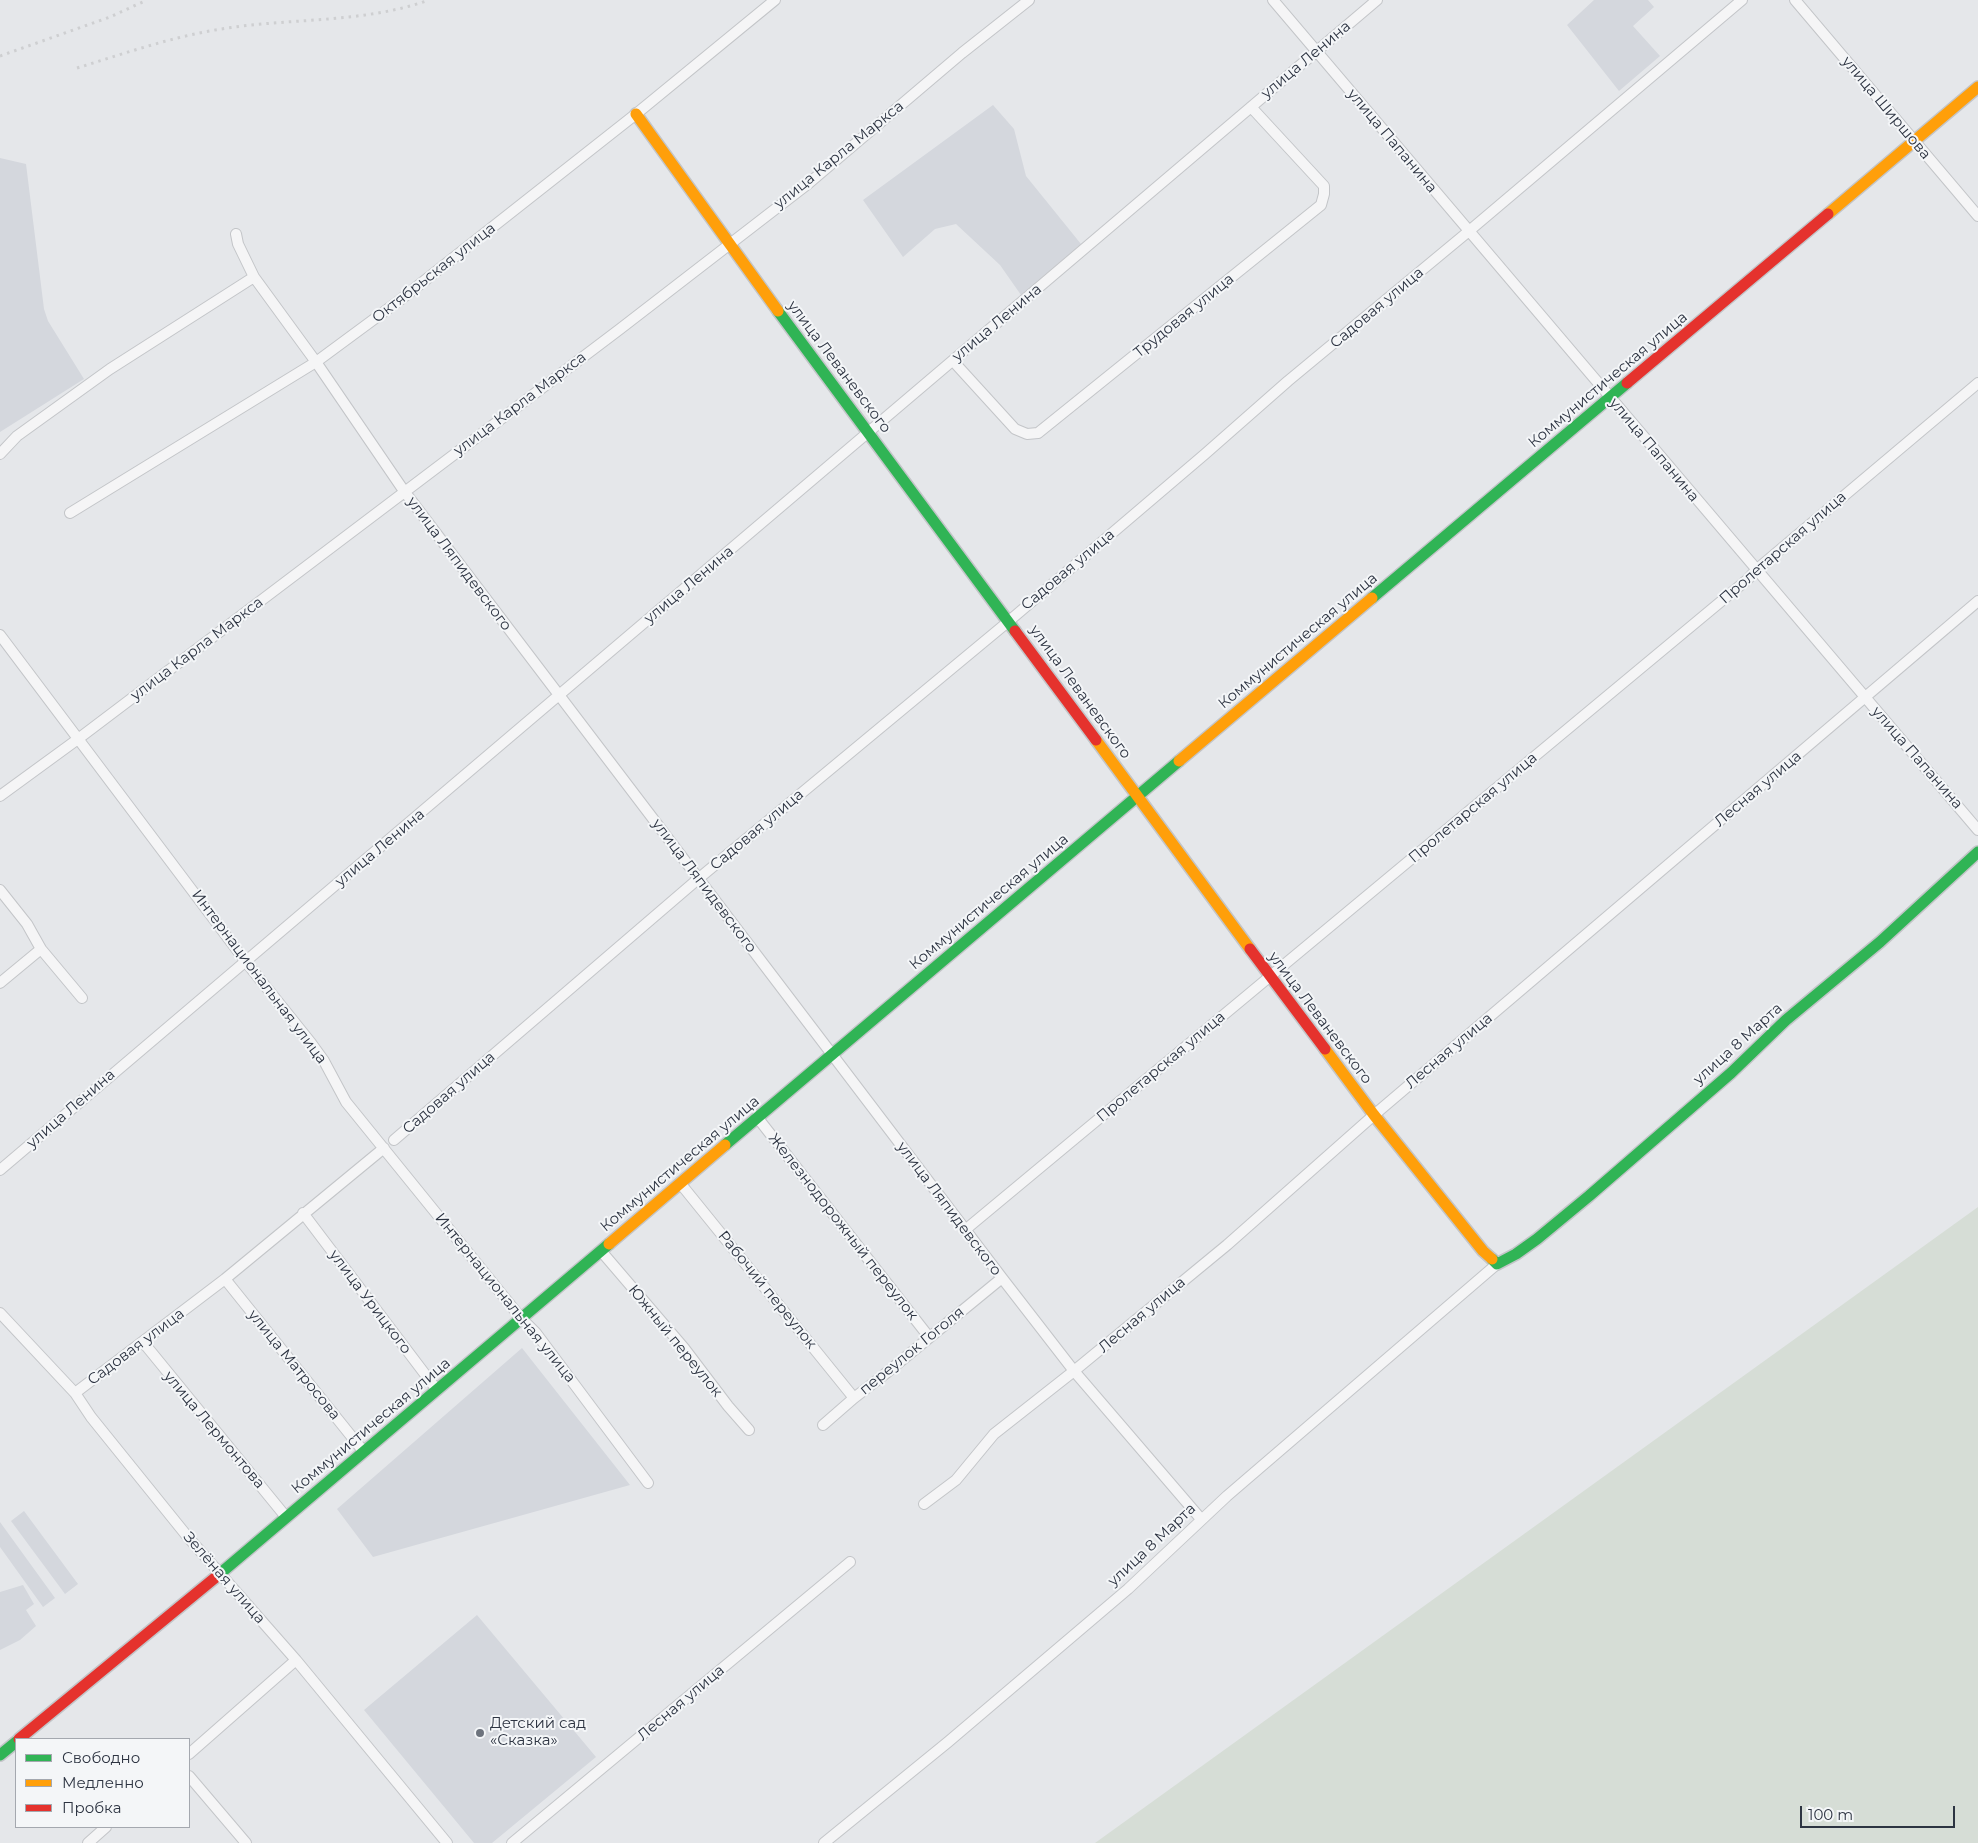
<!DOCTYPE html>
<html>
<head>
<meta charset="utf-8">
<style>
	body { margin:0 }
	#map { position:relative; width:1978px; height:1843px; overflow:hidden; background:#e5e7ea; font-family:Montserrat,sans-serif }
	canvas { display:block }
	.legend { position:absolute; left:15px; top:1738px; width:175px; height:90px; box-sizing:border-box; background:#f4f6f8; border:1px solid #a4a8af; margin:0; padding:6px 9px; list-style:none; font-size:15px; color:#2d3442 }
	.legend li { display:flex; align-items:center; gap:10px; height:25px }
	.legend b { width:25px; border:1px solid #a4a8af }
	.scale { position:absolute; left:1800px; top:1806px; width:155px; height:22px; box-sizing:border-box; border:2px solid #2d3442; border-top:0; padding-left:6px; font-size:15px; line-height:18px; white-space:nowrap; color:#2d3442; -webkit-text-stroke:4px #f4f6f8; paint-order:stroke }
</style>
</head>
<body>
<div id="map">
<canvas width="1978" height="1843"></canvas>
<ul class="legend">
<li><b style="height:6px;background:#30b455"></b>Свободно</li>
<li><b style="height:6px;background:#ff9f0a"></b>Медленно</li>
<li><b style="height:6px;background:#e5322d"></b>Пробка</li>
</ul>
<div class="scale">100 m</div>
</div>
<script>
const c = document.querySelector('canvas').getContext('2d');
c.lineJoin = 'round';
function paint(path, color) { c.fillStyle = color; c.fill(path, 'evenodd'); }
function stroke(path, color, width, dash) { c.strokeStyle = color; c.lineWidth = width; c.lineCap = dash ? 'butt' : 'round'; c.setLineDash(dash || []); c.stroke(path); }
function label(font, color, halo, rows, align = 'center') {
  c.font = font + ' Montserrat,sans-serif'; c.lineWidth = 4; c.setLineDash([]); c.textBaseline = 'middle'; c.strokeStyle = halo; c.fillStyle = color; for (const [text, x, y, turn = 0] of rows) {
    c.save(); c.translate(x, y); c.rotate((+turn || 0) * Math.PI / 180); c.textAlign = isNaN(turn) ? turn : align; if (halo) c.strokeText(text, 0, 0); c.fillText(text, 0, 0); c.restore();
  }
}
paint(new Path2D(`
	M1594,0H1648L1654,7L1633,26L1660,56L1619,91L1567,25Z
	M993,105L1014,129L1026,176L1081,244L1021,295L1000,265L956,224L935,229L903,257L863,200Z
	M0,158L26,164L44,309L48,321L84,379L0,432Z
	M522,1348L630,1485L373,1557L337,1509Z
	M24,1511L78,1584L65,1594L11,1521Z
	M0,1522L55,1598L43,1607L0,1547Z
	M23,1585L34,1604L26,1610L36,1626L20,1640L0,1650V1592Z
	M477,1615L596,1757L492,1843H474L364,1710Z`), '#d4d7dd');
paint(new Path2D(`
	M1978,1207V1843H1095Z`), '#d6ddd6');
const street = new Path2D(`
	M1273,0L1978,830
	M1795,0L1978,216
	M236,234L238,244L254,277L316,362L404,491L1002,1278L1074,1371L1201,1519
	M953,361L1015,429L1027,434L1038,433L1321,205L1324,194V186L1251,107
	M0,454L17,436L110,369L254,277
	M70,513L316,362L400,300L636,114L775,0
	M0,635L246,962L311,1043L324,1061L346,1102L521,1318L536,1333L648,1483
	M0,796L78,739L620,329L809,183L962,53L1029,0
	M0,890L27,924L41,949L82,998
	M0,983L41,949
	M757,1117L929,1337
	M394,1140L698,879L1009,621L1205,454L1288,381L1469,231L1742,0
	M0,1170L1377,0
	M680,1183L854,1398
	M303,1213L437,1390
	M965,1230L1748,579L1756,570L1978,383
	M601,1251L684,1348L728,1406L749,1430
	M225,1279L364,1452
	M0,1313L75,1393L91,1417L187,1536L296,1660L447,1843
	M143,1342L286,1517
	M75,1393L225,1279L384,1148
	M823,1425L854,1398L885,1374L1002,1278
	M924,1504L956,1480L994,1434L1074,1371L1227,1245L1374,1115L1978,601
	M189,1754L296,1660
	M189,1776L246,1843
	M88,1843L106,1827
	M512,1843L850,1562
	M824,1843L948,1742L1128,1589L1227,1496L1497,1264`);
const fast = new Path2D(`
	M778,311L1015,631
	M1372,598L1627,383
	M725,1145L1179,761
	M1492,1259L1497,1264L1516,1254L1537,1239L1589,1196L1731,1073L1786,1020L1880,942L1978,852
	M216,1577L609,1244
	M0,1755L16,1742`);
const slow = new Path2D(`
	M636,114L778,311
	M1828,214L1978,87
	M1096,740L1250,949
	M1179,761L1372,598
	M1325,1049L1374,1115L1483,1251L1492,1259
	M609,1244L725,1145`);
const jam = new Path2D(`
	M1627,383L1828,214
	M1015,631L1096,740
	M1250,949L1325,1049
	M19,1739L216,1577`);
stroke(street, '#c3c5c8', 12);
stroke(fast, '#c3c5c8', 14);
stroke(slow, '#c3c5c8', 14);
stroke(jam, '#c3c5c8', 14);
stroke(street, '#f5f5f6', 10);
stroke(fast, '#30b455', 11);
stroke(slow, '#ff9f0a', 11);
stroke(jam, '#e5322d', 11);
stroke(new Path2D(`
	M0,56L110,17L147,0
	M77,68C126,53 177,35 228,28C294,18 365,23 429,0`), '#cecfd1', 3, [2.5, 5]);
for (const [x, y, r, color] of [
	[480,1733,5,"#6d737d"]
]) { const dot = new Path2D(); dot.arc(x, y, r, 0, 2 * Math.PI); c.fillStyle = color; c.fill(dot); stroke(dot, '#f4f6f8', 2); }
label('15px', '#2d3442', '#f4f6f8', [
	["улица Ленина",1306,60,-40],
	["улица Ширшова",1886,108,50],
	["улица Папанина",1392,141,50],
	["улица Карла Маркса",839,155,-39],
	["Октябрьская улица",434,273,-38],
	["Садовая улица",1377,308,-40],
	["Трудовая улица",1184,316,-39],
	["улица Ленина",997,323,-40],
	["улица Леваневского",839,367,53],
	["Коммунистическая улица",1608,380,-40],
	["улица Карла Маркса",520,404,-37],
	["улица Папанина",1654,450,50],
	["Пролетарская улица",1783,548,-41],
	["улица Ляпидевского",459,564,53],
	["Садовая улица",1068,570,-40],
	["улица Ленина",689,585,-40],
	["Коммунистическая улица",1298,641,-40],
	["улица Карла Маркса",197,649,-37],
	["улица Леваневского",1080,692,54],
	["улица Папанина",1917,758,49],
	["Лесная улица",1758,789,-40],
	["Пролетарская улица",1473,808,-40],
	["Садовая улица",757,830,-40],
	["улица Ленина",380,848,-40],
	["улица Ляпидевского",704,886,53],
	["Коммунистическая улица",989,902,-40],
	["Интернациональная улица",259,977,53],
	["улица Леваневского",1320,1018,53],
	["улица 8 Марта",1738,1044,-42],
	["Лесная улица",1449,1051,-40],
	["Пролетарская улица",1161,1067,-40],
	["Садовая улица",449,1093,-41],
	["улица Ленина",71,1109,-41],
	["Коммунистическая улица",680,1164,-40],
	["улица Ляпидевского",949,1209,53],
	["Железнодорожный переулок",843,1227,52],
	["Рабочий переулок",767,1290,51],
	["Интернациональная улица",505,1298,51],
	["улица Урицкого",370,1302,53],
	["Лесная улица",1142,1315,-40],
	["Южный переулок",675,1341,51],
	["Садовая улица",136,1347,-37],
	["переулок Гоголя",912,1351,-39],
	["улица Матросова",294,1365,51],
	["Коммунистическая улица",371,1426,-40],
	["улица Лермонтова",214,1430,50],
	["улица 8 Марта",1152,1545,-43],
	["Зелёная улица",224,1578,49],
	["Лесная улица",681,1703,-40]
]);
label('15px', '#2d3442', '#f4f6f8', [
	["Детский сад",490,1724],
	["«Сказка»",490,1741]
], 'left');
</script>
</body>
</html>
